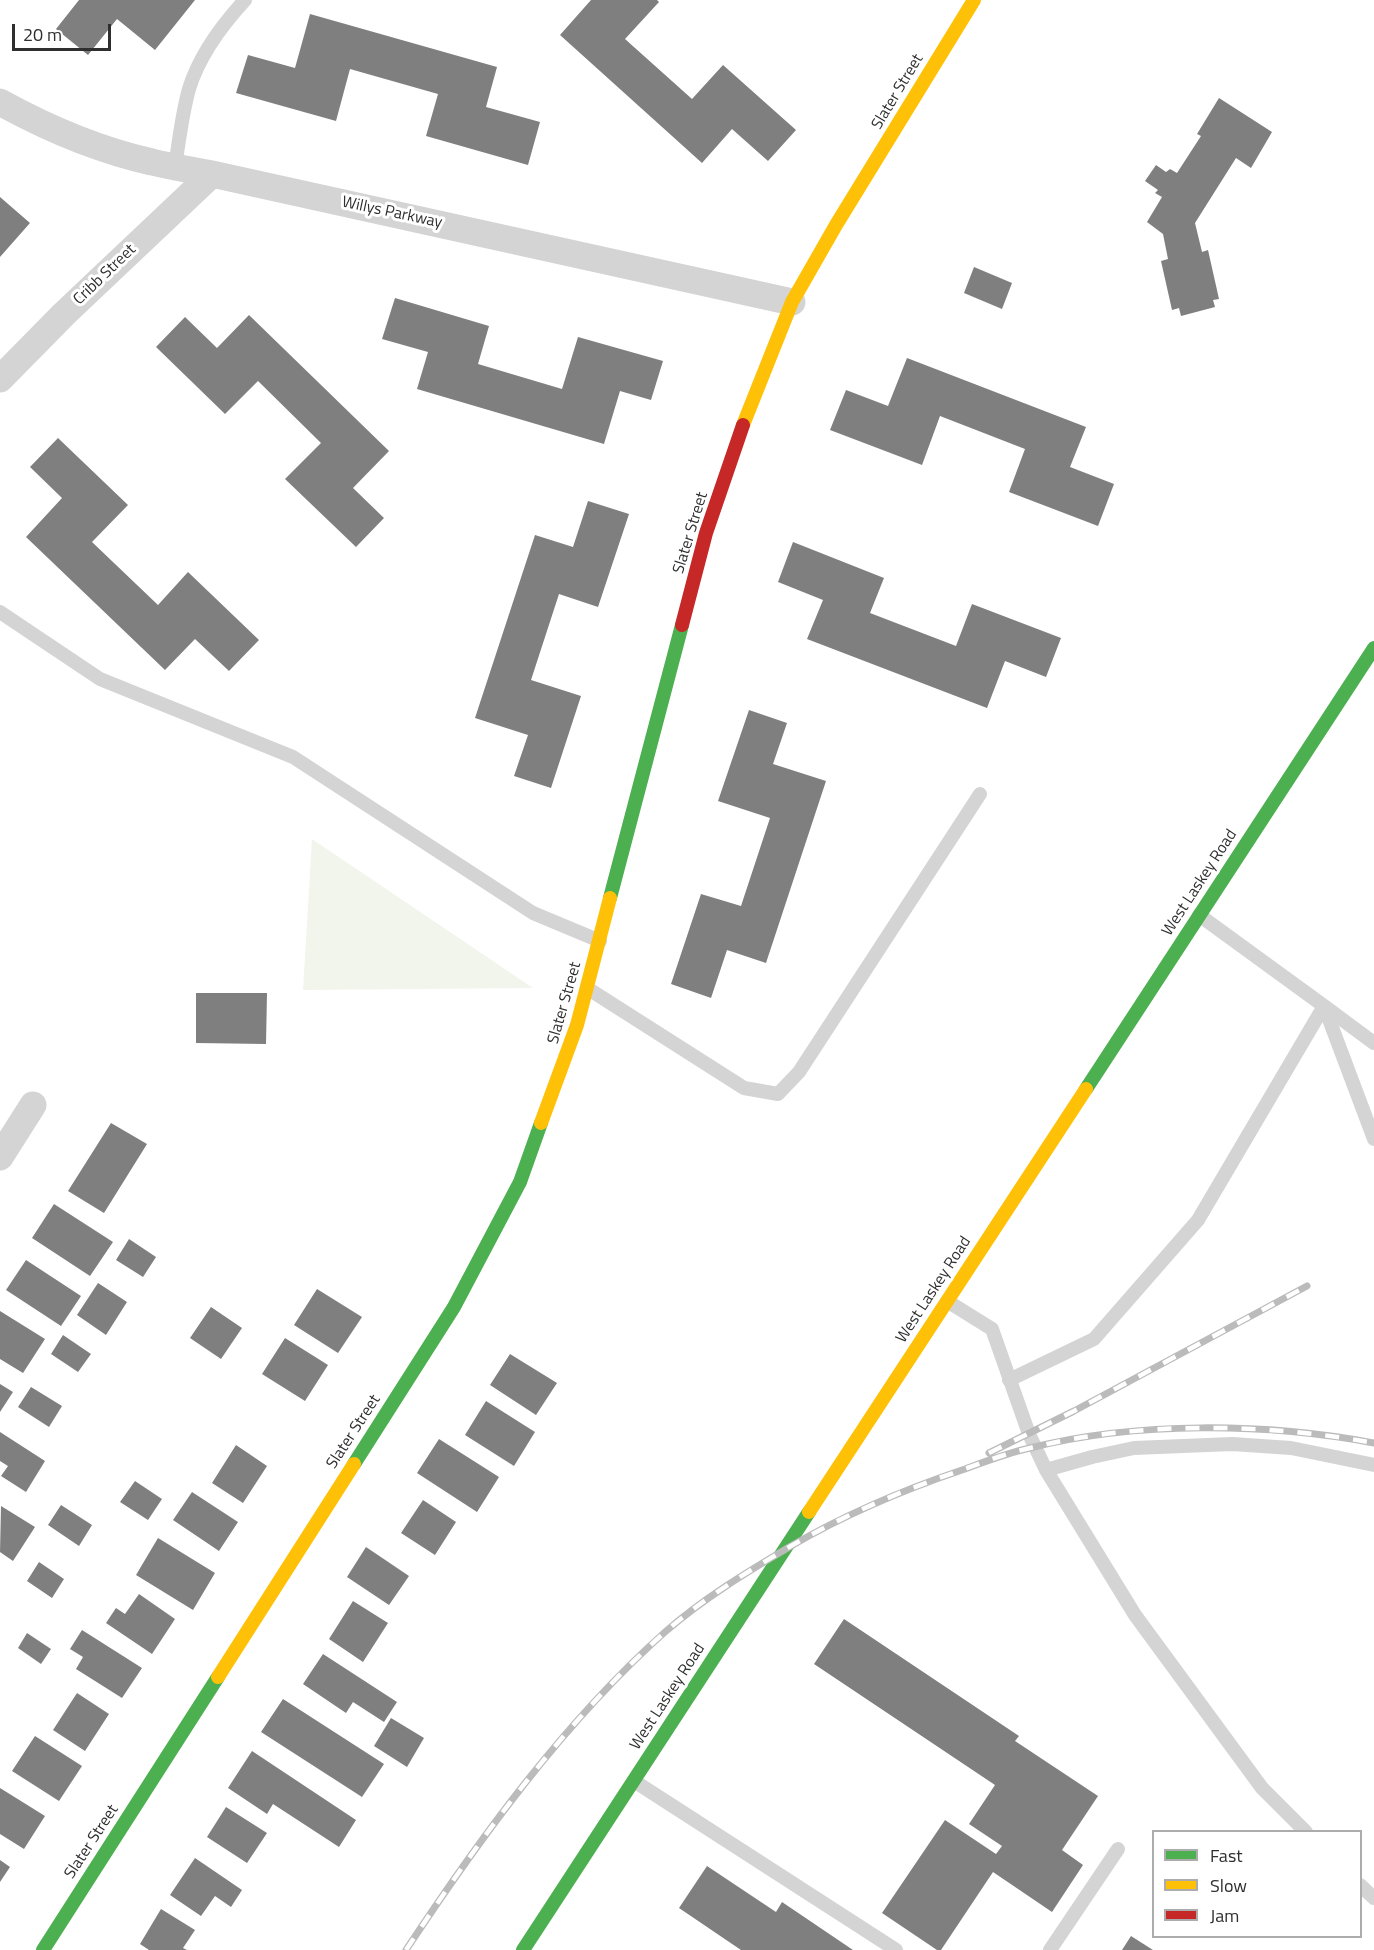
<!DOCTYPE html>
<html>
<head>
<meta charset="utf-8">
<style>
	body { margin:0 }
	#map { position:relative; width:1374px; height:1950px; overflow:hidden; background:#fff; font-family:"Titillium Web",sans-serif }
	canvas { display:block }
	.legend { position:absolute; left:1152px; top:1830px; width:210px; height:108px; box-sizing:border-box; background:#fff; border:2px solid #acacac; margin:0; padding:8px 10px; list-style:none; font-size:18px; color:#2f2f2f }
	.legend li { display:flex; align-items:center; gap:12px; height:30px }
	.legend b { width:30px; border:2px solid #acacac }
	.scale { position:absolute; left:12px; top:24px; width:99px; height:27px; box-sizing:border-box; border:3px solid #2f2f2f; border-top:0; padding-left:8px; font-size:18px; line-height:21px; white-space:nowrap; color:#2f2f2f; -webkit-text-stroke:4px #fff; paint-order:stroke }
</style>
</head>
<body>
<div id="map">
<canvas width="1374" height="1950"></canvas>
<ul class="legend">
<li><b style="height:8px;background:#4caf50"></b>Fast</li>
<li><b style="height:8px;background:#ffc107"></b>Slow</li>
<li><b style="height:8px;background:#c62828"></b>Jam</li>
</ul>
<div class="scale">20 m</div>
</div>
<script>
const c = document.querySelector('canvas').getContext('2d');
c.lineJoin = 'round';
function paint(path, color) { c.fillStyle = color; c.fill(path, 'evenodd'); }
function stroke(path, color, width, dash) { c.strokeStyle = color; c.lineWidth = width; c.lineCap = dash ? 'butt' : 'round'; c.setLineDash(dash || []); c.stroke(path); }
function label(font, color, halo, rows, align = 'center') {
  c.font = font + ' "Titillium Web",sans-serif'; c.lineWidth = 6; c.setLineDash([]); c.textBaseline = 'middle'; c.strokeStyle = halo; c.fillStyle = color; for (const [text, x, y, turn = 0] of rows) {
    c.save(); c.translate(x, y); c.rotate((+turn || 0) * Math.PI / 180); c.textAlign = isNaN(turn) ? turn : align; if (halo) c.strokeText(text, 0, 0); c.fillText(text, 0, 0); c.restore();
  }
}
paint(new Path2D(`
	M312,839L533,988L303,990Z`), '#f2f5ec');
paint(new Path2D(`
	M79,0H195L155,50L117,19L88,55L56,29Z
	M591,0H657L659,2L625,39L692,99L723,65L796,130L768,161L732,129L702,163L560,35Z
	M310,14L497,67L486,107L540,122L528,165L426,136L438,94L350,69L336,121L236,93L248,55L295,68Z
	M1219,98L1272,132L1251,168L1236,158L1195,223L1202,252L1208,250L1219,299L1213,300L1215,307L1181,316L1179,308L1172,310L1161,261L1168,259L1163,234L1147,222L1162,197L1155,193L1158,190L1145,181L1156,165L1166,172L1170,169L1177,173L1201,136L1197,134Z
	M0,197L30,223L0,257Z
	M974,267L1012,283L1002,309L964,293Z
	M395,298L489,326L478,364L562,389L578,337L663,361L651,400L620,391L604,444L417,389L428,352L382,339Z
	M249,315L389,451L353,488L384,518L356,547L285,479L321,443L258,381L225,414L156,347L185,317L217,348Z
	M907,358L1086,427L1070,467L1114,484L1098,526L1009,492L1025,449L940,416L922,465L830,430L846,390L888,406Z
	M58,438L128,505L92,542L158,605L188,572L259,640L229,671L195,639L165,670L26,537L62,498L30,467Z
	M588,501L629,514L598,607L559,594L531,680L581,696L551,788L514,776L528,735L475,718L535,535L573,547Z
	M793,542L884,578L870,613L956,646L972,604L1061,638L1046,677L1005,661L987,708L807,639L823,600L778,582Z
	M749,710L787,723L773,764L826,781L766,963L727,950L711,998L671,984L701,894L741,906L770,818L718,801Z
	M196,993H267L266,1044L196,1043Z
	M111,1123L147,1144L104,1213L68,1191Z
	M54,1204L113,1242L90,1276L32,1238Z
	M129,1239L156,1257L143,1277L116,1260Z
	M26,1260L81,1296L61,1326L6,1290Z
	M98,1283L127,1302L106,1335L77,1315Z
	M317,1289L362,1317L338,1353L294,1325Z
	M211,1307L242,1328L221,1359L190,1338Z
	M0,1311L45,1339L23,1373L0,1359Z
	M63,1335L91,1354L78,1372L51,1354Z
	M285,1338L328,1365L305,1401L262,1374Z
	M510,1354L557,1383L536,1415L490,1385Z
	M0,1384L13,1392L0,1412Z
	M31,1387L62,1406L49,1427L18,1407Z
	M486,1401L535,1432L514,1466L465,1435Z
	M0,1432L45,1461L26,1492L1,1476L8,1466L0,1461Z
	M439,1439L499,1477L477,1512L417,1473Z
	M236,1445L267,1466L243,1503L212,1483Z
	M135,1481L162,1499L148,1520L120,1502Z
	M192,1492L238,1522L219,1551L173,1520Z
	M423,1500L456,1522L435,1555L401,1533Z
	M61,1505L92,1525L79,1546L48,1525Z
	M1,1506L35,1527L13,1561L0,1552Z
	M158,1538L215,1573L193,1610L136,1575Z
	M366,1547L409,1576L389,1605L347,1577Z
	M39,1562L64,1579L52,1598L27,1581Z
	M139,1594L175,1619L152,1654L106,1623L116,1608L125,1614Z
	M353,1601L388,1623L363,1662L329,1639Z
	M844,1619L1019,1736L1015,1741L1098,1796L1062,1850L1083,1865L1052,1912L993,1872L941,1950H937L882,1913L945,1820L996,1854L1002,1846L969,1824L995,1785L814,1664Z
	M82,1630L142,1668L122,1698L76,1669L83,1657L70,1649Z
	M27,1633L51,1649L41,1664L18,1648Z
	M323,1654L397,1702L384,1722L353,1702L346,1713L303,1684Z
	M77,1693L109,1714L85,1751L53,1730Z
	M283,1699L384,1764L362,1797L261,1732Z
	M391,1718L424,1738L407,1767L374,1746Z
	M35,1736L82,1766L59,1801L12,1771Z
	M252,1751L356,1820L339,1847L273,1804L267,1814L228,1788Z
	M0,1788L45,1816L24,1849L0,1834Z
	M226,1807L267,1833L247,1863L207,1837Z
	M195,1858L242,1890L231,1907L215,1896L201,1916L170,1895Z
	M0,1860L10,1867L0,1882Z
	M707,1866L776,1912L782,1902L853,1950H741L679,1908Z
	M161,1909L195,1930L183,1948L187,1950H149L140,1944Z
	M1131,1936L1153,1950H1122Z`), '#7f7f7f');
stroke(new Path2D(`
	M175,167C179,141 182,114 189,89C199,56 222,25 245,0
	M0,612L100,679L293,757L533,913L600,941
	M1199,915L1324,1006L1374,1139
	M587,988L744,1088L778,1094L799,1072L980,794
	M947,1301L992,1329L1029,1434L1046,1470L1092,1457L1134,1448L1232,1444L1291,1448L1374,1465
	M1009,1380L1094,1339L1198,1220L1324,1006L1374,1043
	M1046,1470L1135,1615L1262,1788L1306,1832
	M634,1781L896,1950
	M1360,1885L1374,1898
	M1050,1950L1118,1849`), '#d4d4d4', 14);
stroke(new Path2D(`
	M0,102C47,128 99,150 152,162C172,167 192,170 212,174L792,302
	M0,379L64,314L212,174
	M0,1157L33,1105`), '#d4d4d4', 27);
stroke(new Path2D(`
	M610,898L682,625
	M1086,1089L1374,648
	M354,1464L454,1307L520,1182L541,1123
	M43,1950L218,1677
	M523,1950L809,1512`), '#4caf50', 14);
stroke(new Path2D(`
	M743,425L792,302L836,225L974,0
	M541,1123L577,1025L610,898
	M809,1512L1086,1089
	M218,1677L354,1464`), '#ffc107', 14);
stroke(new Path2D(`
	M682,625L706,533L743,425`), '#c62828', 14);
const rail = new Path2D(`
	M989,1453L1074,1411L1307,1286
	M406,1950C480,1838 564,1722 665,1632C704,1598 747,1572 791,1546C846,1514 903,1490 962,1470C984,1462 1007,1453 1030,1448C1137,1421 1266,1423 1374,1443`);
stroke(rail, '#bbb', 7);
stroke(rail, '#fff', 4.5, [14]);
label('16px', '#2f2f2f', '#fff', [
	["Slater Street",898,92,-59],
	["Willys Parkway",392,213,12],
	["Cribb Street",105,275,-44],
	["Slater Street",691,533,-73],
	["West Laskey Road",1200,883,-57],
	["Slater Street",565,1003,-74],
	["West Laskey Road",934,1290,-57],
	["Slater Street",354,1432,-57],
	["West Laskey Road",668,1697,-57],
	["Slater Street",92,1842,-57]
]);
</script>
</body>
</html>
